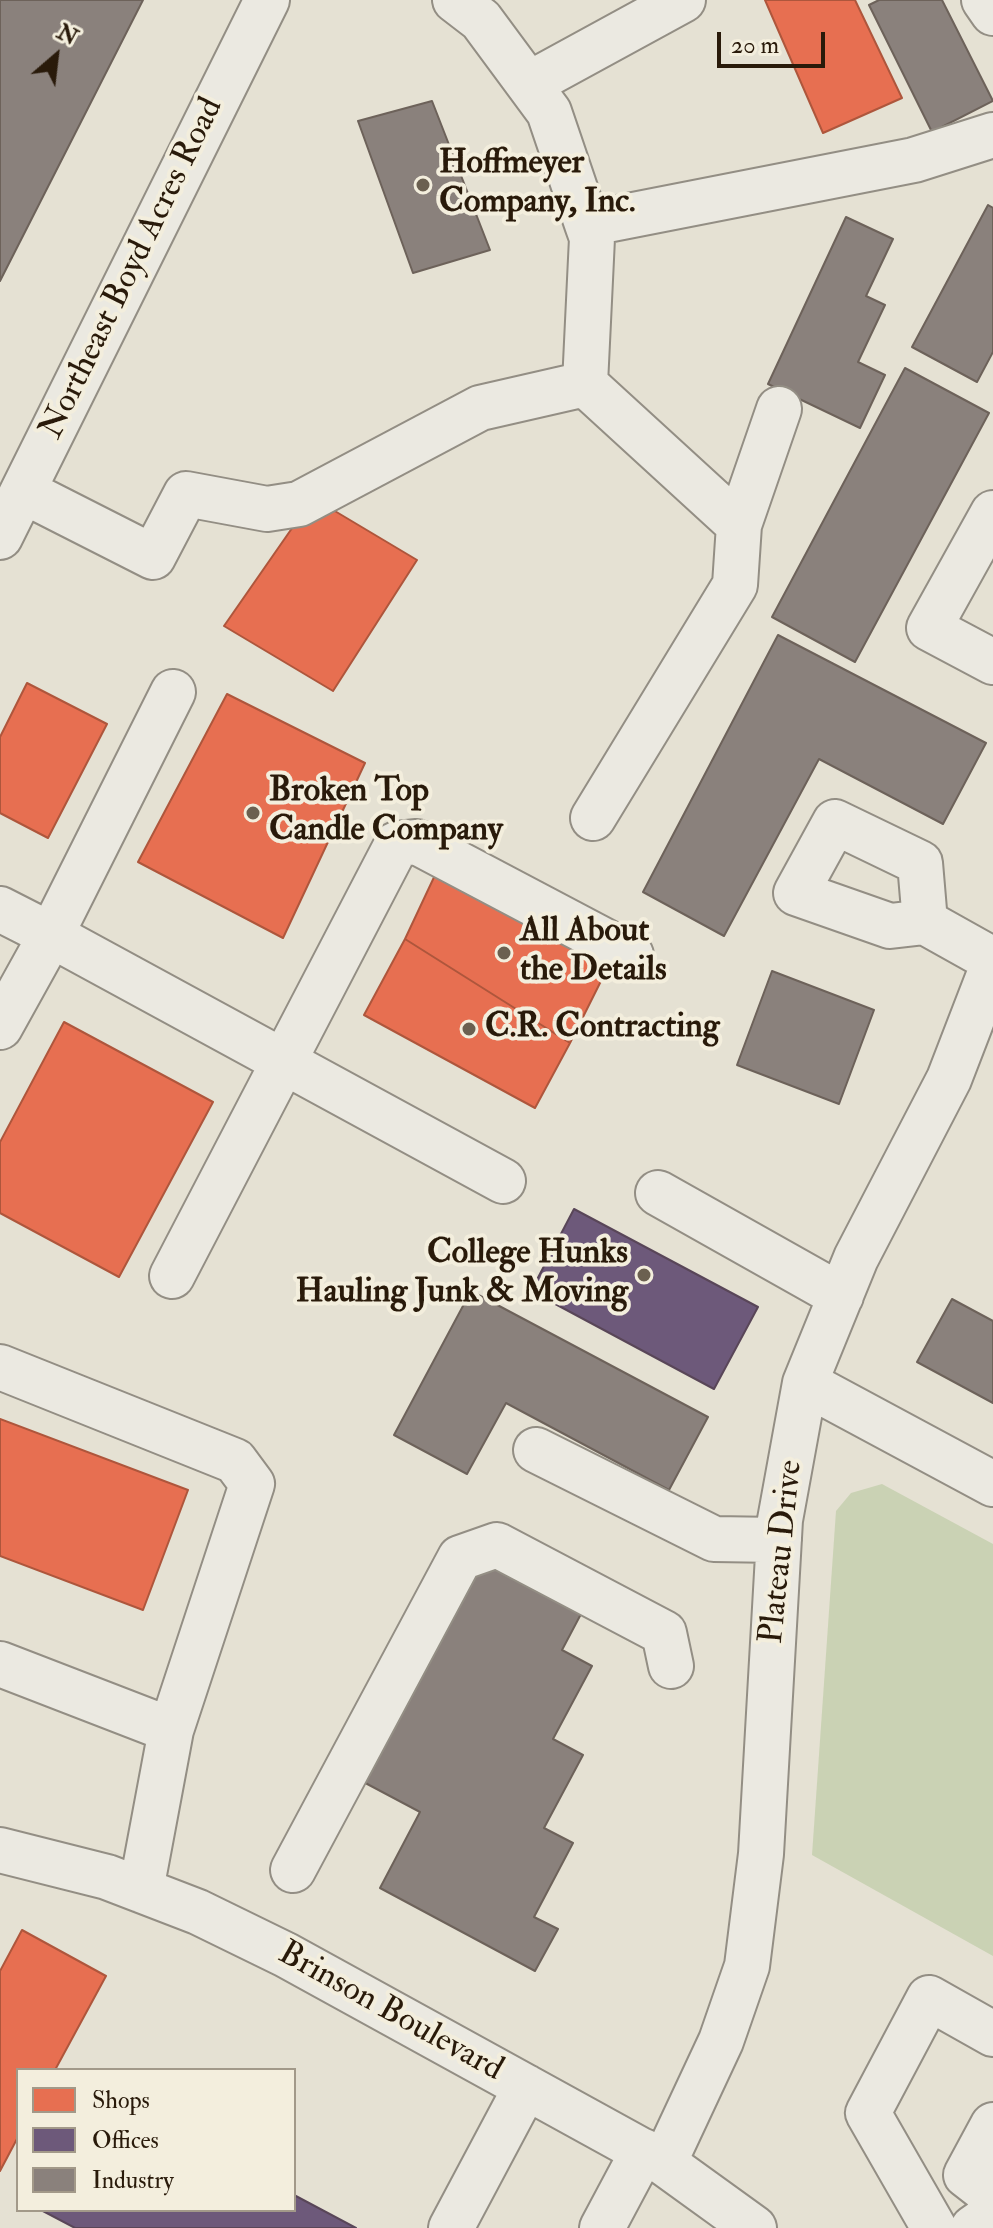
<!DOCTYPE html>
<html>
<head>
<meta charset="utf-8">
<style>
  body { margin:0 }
  #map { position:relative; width:993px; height:2228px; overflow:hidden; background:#e5e1d3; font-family:"IM FELL Double Pica",serif }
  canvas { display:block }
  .legend { position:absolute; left:16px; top:2068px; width:280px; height:144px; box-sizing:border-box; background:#f3eedd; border:2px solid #a29989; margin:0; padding:10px 14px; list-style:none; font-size:24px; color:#291a0a }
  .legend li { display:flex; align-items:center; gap:16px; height:40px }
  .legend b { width:40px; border:2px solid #a29989 }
  .north { position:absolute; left:16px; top:16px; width:80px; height:80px; -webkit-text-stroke:6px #f3eedd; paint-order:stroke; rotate:28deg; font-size:22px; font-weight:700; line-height:32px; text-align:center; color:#291a0a }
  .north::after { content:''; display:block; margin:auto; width:28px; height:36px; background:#291a0a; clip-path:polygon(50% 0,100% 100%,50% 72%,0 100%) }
  .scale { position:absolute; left:717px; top:32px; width:108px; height:36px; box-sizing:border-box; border:4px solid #291a0a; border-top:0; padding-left:10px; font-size:24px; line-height:28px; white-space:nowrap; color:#291a0a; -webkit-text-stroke:6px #f3eedd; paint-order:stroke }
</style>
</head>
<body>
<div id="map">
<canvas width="993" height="2228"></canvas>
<ul class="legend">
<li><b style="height:22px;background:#e76f51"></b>Shops</li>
<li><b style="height:22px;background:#6d597a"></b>Offices</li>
<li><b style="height:22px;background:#8a817c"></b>Industry</li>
</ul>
<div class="north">N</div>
<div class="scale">20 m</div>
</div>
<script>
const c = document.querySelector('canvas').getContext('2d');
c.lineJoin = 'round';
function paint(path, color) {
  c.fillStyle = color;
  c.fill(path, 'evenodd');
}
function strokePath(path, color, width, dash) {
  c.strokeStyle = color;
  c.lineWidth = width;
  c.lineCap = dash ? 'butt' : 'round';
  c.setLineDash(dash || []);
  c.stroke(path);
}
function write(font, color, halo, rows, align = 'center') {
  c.font = font + ' "IM FELL Double Pica",serif';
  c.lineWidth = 8;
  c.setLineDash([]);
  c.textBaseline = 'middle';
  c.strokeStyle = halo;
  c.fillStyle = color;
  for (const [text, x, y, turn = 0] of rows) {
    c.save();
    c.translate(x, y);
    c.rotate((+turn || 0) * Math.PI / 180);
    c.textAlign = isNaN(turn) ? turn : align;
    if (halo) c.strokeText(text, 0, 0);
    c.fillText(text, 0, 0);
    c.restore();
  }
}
paint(new Path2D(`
  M 882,1484 L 993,1544 L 993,1956 L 812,1855 L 836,1511 L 851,1493 Z`), '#cad2b4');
const shops = new Path2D(`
  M 765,0 L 855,0 L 902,98 L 823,133 Z
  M 313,498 L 417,560 L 333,691 L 224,626 Z
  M 27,683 L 107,724 L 48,838 L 0,813 L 0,737 Z
  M 227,694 L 365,763 L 283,938 L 138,862 Z
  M 436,873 L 608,967 L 570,1043 L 405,939 Z
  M 405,939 L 570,1043 L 535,1108 L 364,1015 Z
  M 64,1022 L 213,1102 L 119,1277 L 0,1213 L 0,1142 Z
  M 0,1419 L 188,1490 L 143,1610 L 0,1556 Z
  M 22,1930 L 106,1976 L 55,2070 L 18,2070 L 18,2137 L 0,2171 L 0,1971 Z`);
paint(shops, '#e76f51');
strokePath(shops, '#ae563c', 2);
const offices = new Path2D(`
  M 574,1209 L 758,1307 L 714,1389 L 531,1291 Z
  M 294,2195 L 356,2228 L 75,2228 L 41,2210 L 294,2210 Z`);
paint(offices, '#6d597a');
strokePath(offices, '#594658', 2);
const industry = new Path2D(`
  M 0,0 L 143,0 L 0,281 Z
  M 879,0 L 942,0 L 993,101 L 932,132 L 869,5 Z
  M 432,101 L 490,250 L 413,273 L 358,121 Z
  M 988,205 L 993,208 L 993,352 L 977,382 L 912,347 Z
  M 846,217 L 893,239 L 866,296 L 885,305 L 858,362 L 885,375 L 860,428 L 768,384 Z
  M 905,368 L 989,413 L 855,662 L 772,617 Z
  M 778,635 L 986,743 L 943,824 L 819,759 L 724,936 L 643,892 Z
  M 772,971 L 874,1010 L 839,1104 L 737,1065 Z
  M 471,1291 L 708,1417 L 669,1490 L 506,1403 L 467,1474 L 394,1435 Z
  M 952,1299 L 993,1321 L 993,1403 L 917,1362 Z
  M 473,1556 L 581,1614 L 562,1650 L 592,1666 L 553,1739 L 583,1755 L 544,1828 L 573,1843 L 534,1917 L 558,1929 L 535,1971 L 380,1888 L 420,1812 L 354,1777 Z`);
paint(industry, '#8a817c');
strokePath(industry, '#6d625a', 2);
const minor = new Path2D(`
  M 455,0 L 481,20 L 549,112 L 587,224 L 592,238 L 585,384
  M 984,0 L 993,13
  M 529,84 L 683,0
  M 587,224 L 914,160 L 993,135
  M 585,384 L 739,525
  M 23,491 L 153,557 L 186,494 L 267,509 L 299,504 L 480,408 L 585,384
  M 993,513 L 929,628 L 993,662
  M 0,537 L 267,0
  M 593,818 L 735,585 L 739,525 L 779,409
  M 0,909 L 51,935 L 173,692
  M 925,922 L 920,863 L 835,822 L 796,893 L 890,926 L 925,922 L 993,960
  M 0,1027 L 51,935 L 503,1181
  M 658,1193 L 841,1296
  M 172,1276 L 397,844 L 417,842 L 631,955
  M 0,1367 L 235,1461 L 252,1484 L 171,1730 L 0,1664
  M 805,1383 L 993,1484
  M 536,1450 L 714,1539 L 779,1540
  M 0,1850 L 107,1877 L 198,1912 L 286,1955 L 664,2163 L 754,2228
  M 293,1870 L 460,1558 L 497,1545 L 664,1633 L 671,1666
  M 141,1890 L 171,1730
  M 993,2125 L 966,2175 L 993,2196
  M 664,2163 L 721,2041 L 747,1966 L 761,1854 L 780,1520 L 805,1383 L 856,1258 L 949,1079 L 993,965
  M 451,2228 L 526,2087
  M 602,2228 L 643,2151
  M 934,2228 L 868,2113 L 929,1998 L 993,2034
  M 973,2228 L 993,2214`);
strokePath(minor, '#938e84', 48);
strokePath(minor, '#ebe9e1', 44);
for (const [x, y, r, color] of [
  [423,185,8,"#6b6050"],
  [253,813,8,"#6b6050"],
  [504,953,8,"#6b6050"],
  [469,1029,8,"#6b6050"],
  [644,1275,8,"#6b6050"]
]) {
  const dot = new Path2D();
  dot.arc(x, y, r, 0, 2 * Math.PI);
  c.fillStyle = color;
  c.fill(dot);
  strokePath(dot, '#f3eedd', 3);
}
write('bold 34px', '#291a0a', '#f3eedd', [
  ["Hoffmeyer",439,165],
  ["Company, Inc.",439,204],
  ["Broken Top",269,793],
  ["Candle Company",269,832],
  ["All About",520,933],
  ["the Details",520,972],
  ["C.R. Contracting",485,1029],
  ["College Hunks",628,1255,"right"],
  ["Hauling Junk & Moving",628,1294,"right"]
], 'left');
write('34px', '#291a0a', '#f3eedd', [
  ["Northeast Boyd Acres Road",133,269,-64],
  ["Plateau Drive",783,1552,-84],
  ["Brinson Boulevard",390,2013,29]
]);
</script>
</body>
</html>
